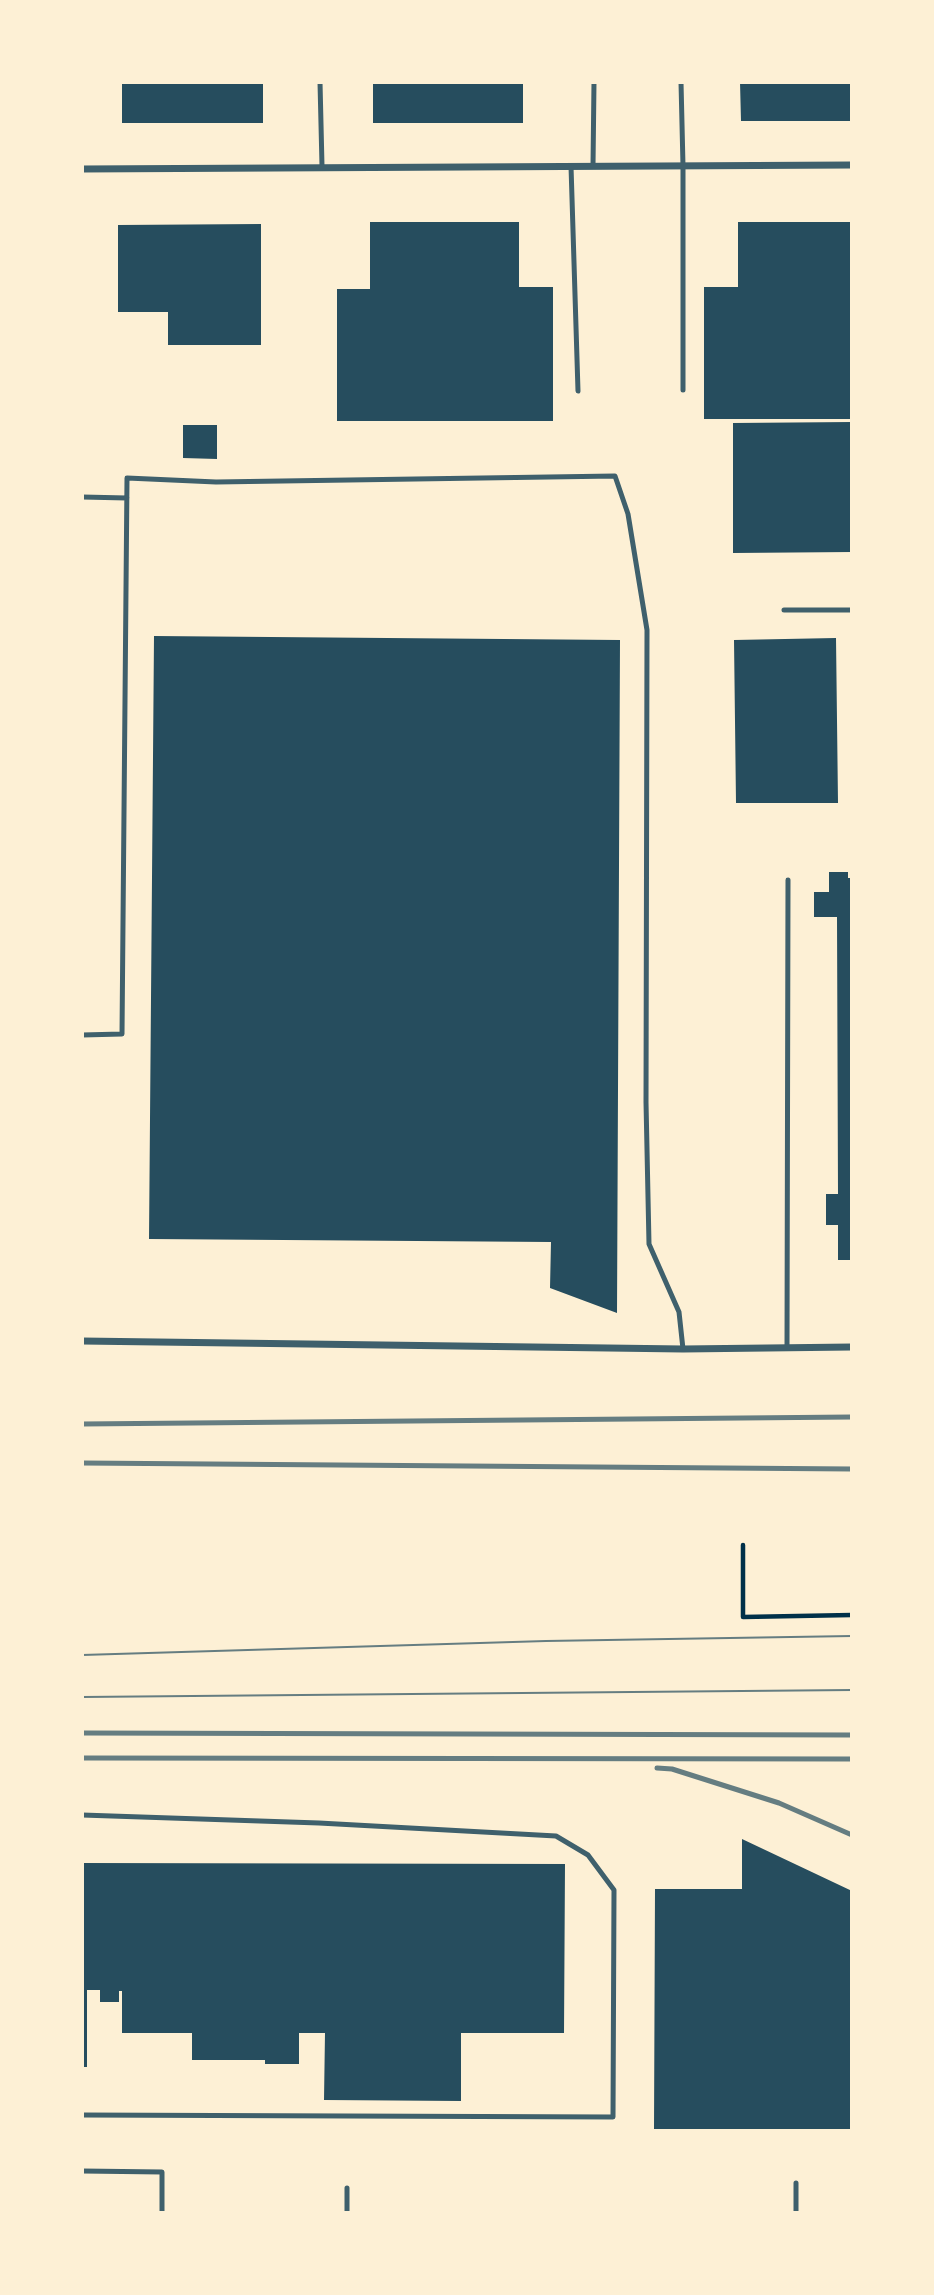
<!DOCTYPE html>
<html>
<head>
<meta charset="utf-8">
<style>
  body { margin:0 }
  #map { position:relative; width:934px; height:2295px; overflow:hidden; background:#fdf0d5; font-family:"Nunito Sans",sans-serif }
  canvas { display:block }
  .frame { position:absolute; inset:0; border:84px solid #fdf0d5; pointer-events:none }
</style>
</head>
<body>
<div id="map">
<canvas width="934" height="2295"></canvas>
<div class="frame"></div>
</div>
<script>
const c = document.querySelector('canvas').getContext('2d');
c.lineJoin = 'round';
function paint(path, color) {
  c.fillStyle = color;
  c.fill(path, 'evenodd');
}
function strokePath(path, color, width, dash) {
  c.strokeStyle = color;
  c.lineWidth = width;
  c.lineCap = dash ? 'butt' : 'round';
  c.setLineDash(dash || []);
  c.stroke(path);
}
paint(new Path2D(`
  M 122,82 L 263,82 L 263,123 L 122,123 Z
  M 373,82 L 523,82 L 523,123 L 373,123 Z
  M 740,82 L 852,82 L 852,121 L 741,121 Z
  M 370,222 L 519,222 L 519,287 L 553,287 L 553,421 L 337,421 L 337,289 L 370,289 Z
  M 738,222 L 852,222 L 852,419 L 704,419 L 704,287 L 738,287 Z
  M 261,224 L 261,345 L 168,345 L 168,312 L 118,312 L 118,225 Z
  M 852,422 L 852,552 L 733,553 L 733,423 Z
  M 183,425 L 217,425 L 217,459 L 183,458 Z
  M 154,636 L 620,640 L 617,1313 L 550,1288 L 551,1242 L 149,1239 Z
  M 836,638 L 838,803 L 736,803 L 734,640 Z
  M 829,872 L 848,872 L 848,878 L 852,878 L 852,1260 L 838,1260 L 838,1225 L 826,1225 L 826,1194 L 838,1194 L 837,917 L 814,917 L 814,892 L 829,892 Z
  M 742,1839 L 852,1891 L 852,2129 L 654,2129 L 655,1889 L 742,1889 Z
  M 82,1863 L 565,1864 L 564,2033 L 461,2033 L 461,2101 L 324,2100 L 325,2033 L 299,2033 L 299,2064 L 265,2064 L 265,2060 L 192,2060 L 192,2033 L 122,2033 L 122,1991 L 119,1991 L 119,2002 L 100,2002 L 100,1990 L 87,1990 L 87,2067 L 82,2067 Z`), '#264d5e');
strokePath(new Path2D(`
  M 743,1545 L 743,1617 L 852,1615`), '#003049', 4.5);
strokePath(new Path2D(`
  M 320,82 L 322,166
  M 681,82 L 683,166 L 683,390
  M 571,166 L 578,391
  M 593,166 L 594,82
  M 82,497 L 127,498
  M 784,610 L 852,610
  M 82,1035 L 122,1034 L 127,478 L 216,482 L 615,476 L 628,514 L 647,630 L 646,1102 L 649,1244 L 679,1312 L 683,1349
  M 787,1347 L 788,880
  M 82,1815 L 319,1823 L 556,1836 L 588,1855 L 614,1890 L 613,2117 L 82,2115
  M 82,2171 L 162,2172 L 162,2213
  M 347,2213 L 347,2188
  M 796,2213 L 796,2183`), '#3f606c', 5);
strokePath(new Path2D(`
  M 82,169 L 852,165
  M 82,1341 L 683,1349 L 852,1347`), '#3f606c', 7);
strokePath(new Path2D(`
  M 82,1655 L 546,1641 L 852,1636
  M 82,1697 L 852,1690`), '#657d81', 2);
strokePath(new Path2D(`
  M 82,1424 L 852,1417
  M 82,1463 L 852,1469
  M 82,1733 L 852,1735
  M 82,1758 L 852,1759
  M 657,1768 L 672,1769 L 779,1803 L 852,1835`), '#657d81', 5);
</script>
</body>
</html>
